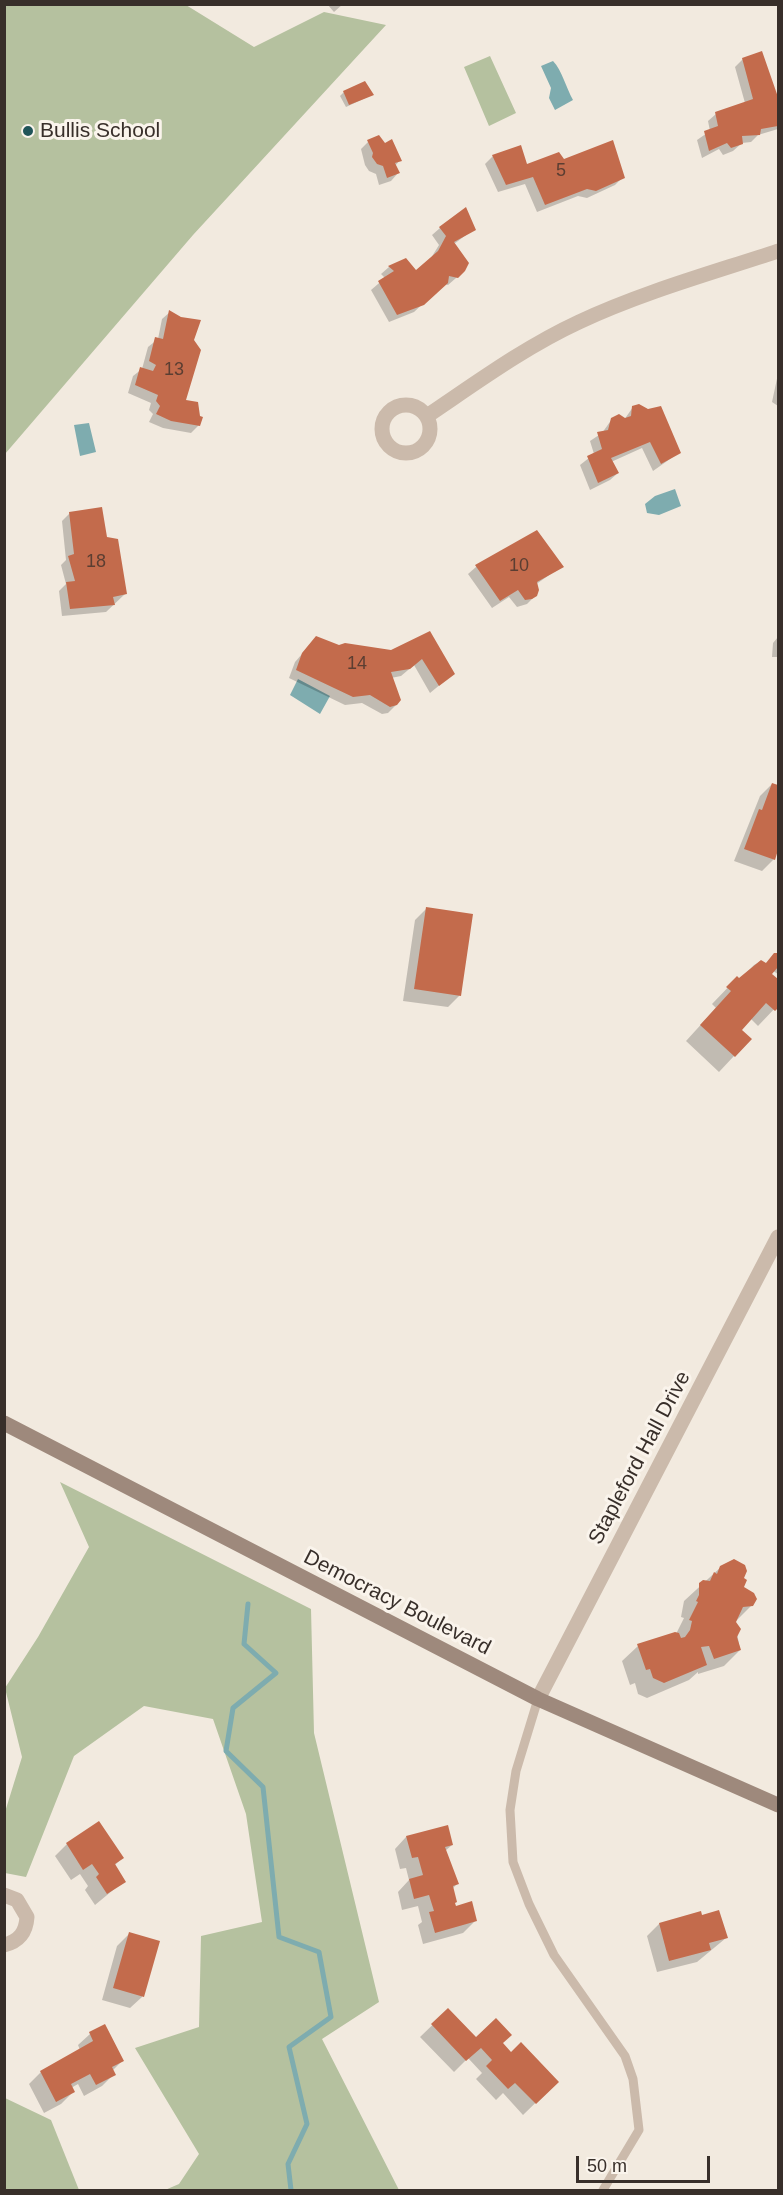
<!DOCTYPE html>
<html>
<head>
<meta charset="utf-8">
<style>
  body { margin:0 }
  #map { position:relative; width:783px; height:2195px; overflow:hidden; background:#f2eadf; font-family:Helvetica,sans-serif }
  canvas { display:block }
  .frame { position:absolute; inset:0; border:6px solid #382f2a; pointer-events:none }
  .scale { position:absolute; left:576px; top:2156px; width:134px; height:27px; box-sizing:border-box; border:3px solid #382f2a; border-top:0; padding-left:8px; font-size:18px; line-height:21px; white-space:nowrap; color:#382f2a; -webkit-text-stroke:4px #faf4ec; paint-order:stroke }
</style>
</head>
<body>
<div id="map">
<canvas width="783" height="2195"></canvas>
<div class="frame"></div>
<div class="scale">50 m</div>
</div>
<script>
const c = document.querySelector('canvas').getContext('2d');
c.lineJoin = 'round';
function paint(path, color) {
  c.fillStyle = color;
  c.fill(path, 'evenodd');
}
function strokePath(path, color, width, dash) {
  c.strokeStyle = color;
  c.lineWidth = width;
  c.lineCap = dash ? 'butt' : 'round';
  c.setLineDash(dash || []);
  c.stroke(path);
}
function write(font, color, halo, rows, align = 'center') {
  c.font = font + ' Helvetica,sans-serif';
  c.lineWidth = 6;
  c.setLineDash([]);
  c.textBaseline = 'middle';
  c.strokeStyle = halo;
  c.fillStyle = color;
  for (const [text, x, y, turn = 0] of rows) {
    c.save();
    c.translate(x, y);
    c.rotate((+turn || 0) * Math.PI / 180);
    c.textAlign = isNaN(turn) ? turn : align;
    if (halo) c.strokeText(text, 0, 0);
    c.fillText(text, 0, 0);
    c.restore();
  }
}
paint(new Path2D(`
  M 5,4 L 186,5 L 254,47 L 324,12 L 386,25 L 193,235 L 5,454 Z
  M 490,56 L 516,113 L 489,126 L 464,67 Z
  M 60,1482 L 311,1609 L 314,1733 L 379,2002 L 322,2039 L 399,2190 L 165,2190 L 179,2184 L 199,2154 L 135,2048 L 199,2027 L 201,1936 L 262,1922 L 246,1814 L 213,1719 L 144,1706 L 74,1756 L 26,1877 L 5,1873 L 5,1812 L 22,1757 L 5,1688 L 38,1637 L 89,1547 Z
  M 5,2098 L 51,2120 L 79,2190 L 5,2190 Z`), '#b5c19f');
paint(new Path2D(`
  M 553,61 C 562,70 566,88 573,100 L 555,110 L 549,98 L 551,88 L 541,66 Z
  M 89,423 L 96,452 L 80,456 L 74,425 Z
  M 675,489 L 681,506 L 659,515 L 647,513 L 645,504 L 655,496 Z
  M 298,679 L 330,696 L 320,714 L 290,695 Z`), '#7eacaf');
paint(new Path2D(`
  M 327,4 L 343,4 L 334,12 Z
  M 761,53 L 778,101 L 778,129 L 758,135 L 751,142 L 742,143 L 733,151 L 723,155 L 719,149 L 702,158 L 697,140 L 710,131 L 708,121 L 716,114 L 745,103 L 735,67 L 743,59 Z
  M 344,92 L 372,95 L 346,107 L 340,96 Z
  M 368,142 L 400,160 L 395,166 L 398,173 L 391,181 L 379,185 L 376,174 L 369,171 L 365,165 L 361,149 Z
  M 493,156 L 527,166 L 564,161 L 623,177 L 615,185 L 587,198 L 578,196 L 537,212 L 525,184 L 498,192 L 485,164 Z
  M 440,228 L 474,229 L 454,244 L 464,271 L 448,285 L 444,284 L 414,312 L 389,322 L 371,290 L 385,278 L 381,274 L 389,267 L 406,260 L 416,272 L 431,258 L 439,245 L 432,235 Z
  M 170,312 L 193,340 L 184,401 L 199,425 L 191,433 L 163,428 L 149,422 L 153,414 L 149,410 L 151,403 L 128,393 L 133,376 L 142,369 L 148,347 L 158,339 L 162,319 Z
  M 778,374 L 778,406 L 772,402 Z
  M 633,407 L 680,452 L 653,471 L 642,448 L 611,462 L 618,473 L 610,480 L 590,490 L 580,465 L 594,454 L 590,441 L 602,433 L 612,419 L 624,420 Z
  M 70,513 L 106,539 L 125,594 L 106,612 L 62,616 L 59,591 L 66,584 L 61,565 L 66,560 L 62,521 Z
  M 537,532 L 562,566 L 535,585 L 535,596 L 527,604 L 517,607 L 509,597 L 492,608 L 468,574 L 476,567 Z
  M 429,633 L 453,674 L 430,693 L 414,665 L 401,676 L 391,678 L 396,705 L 388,713 L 382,714 L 362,703 L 345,705 L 289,678 L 295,662 L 309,646 L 391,652 Z
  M 778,637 L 778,657 L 772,657 L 773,643 Z
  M 772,784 L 778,787 L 778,846 L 774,859 L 762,871 L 734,861 L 760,796 Z
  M 427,908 L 460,995 L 448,1007 L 403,1001 L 415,920 Z
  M 778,953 L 778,974 L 773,971 L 770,974 L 778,981 L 778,1005 L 758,1026 L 750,1018 L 740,1030 L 734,1056 L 719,1072 L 686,1041 L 716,1008 L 712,1004 L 737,978 L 739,980 L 754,965 L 761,961 L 765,964 Z
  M 721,1567 L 742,1578 L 742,1587 L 752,1605 L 735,1622 L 740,1650 L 724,1666 L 698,1674 L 698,1672 L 689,1680 L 647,1698 L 638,1694 L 635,1683 L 630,1685 L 622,1661 L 638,1646 L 676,1634 L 684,1618 L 681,1617 L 684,1601 Z
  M 99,1823 L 122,1858 L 114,1866 L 124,1881 L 95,1905 L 85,1890 L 88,1886 L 80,1874 L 71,1880 L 55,1856 L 67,1844 Z
  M 406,1837 L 452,1845 L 445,1851 L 457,1884 L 452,1889 L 453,1903 L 455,1907 L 475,1921 L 463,1933 L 423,1944 L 418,1925 L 422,1922 L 418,1906 L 402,1910 L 398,1892 L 409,1880 L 406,1868 L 400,1869 L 395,1849 Z
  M 701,1917 L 726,1938 L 697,1962 L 657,1972 L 647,1936 L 659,1924 Z
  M 129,1934 L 158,1942 L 142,1997 L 130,2008 L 102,2000 L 117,1946 Z
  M 448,2010 L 476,2039 L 501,2044 L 511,2054 L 557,2082 L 523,2115 L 503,2093 L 496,2100 L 476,2079 L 482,2073 L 468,2058 L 454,2072 L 420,2037 Z
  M 90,2034 L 122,2061 L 112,2071 L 114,2074 L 102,2086 L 84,2096 L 78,2084 L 71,2088 L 73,2092 L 61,2104 L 44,2113 L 29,2084 L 41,2072 L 80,2050 L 78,2045 Z`), '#0003');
strokePath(new Path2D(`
  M 248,1604 L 244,1644 L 276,1673 L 233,1708 L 226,1751 L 263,1787 L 279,1937 L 319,1952 L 331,2017 L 289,2047 L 307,2124 L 288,2164 L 291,2190`), '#7eacaf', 5);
paint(new Path2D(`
  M 762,51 L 778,97 L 778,126 L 761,129 L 760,135 L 742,136 L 743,144 L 731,148 L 727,143 L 709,151 L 704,131 L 718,126 L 715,112 L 753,99 L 742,58 Z
  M 365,81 L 374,95 L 349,105 L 343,91 Z
  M 379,135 L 385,143 L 392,139 L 402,161 L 395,163 L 400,173 L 387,178 L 383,166 L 377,164 L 372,157 L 373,153 L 367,140 Z
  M 613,140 L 625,178 L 596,191 L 587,189 L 545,205 L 533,177 L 506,185 L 492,155 L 521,145 L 527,164 L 559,152 L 564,159 Z
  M 466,207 L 476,230 L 454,242 L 469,263 L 465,271 L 458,278 L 449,276 L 448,283 L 424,305 L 397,315 L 378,281 L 394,271 L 388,266 L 406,258 L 416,270 L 438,251 L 446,236 L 439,227 Z
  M 169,310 L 181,317 L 201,320 L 194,340 L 201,350 L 186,400 L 198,402 L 200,416 L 203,417 L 200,426 L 171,421 L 156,414 L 160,406 L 156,401 L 158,395 L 135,385 L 140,367 L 153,371 L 156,365 L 149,361 L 155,337 L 163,339 Z
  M 639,404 L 648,409 L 661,406 L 681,453 L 661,464 L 650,442 L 611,458 L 619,473 L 598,483 L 587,456 L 602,449 L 597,432 L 608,430 L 611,418 L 619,414 L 625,418 L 631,416 L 632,406 Z
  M 102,507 L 107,537 L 118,539 L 127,594 L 113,597 L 115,605 L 70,609 L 66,582 L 75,581 L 68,556 L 74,554 L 69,512 Z
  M 537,530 L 564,567 L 537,582 L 539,590 L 537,596 L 532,599 L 525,600 L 518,590 L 500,601 L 475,565 Z
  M 430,631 L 455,674 L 439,686 L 422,659 L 410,669 L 391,672 L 401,700 L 397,705 L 390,707 L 370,695 L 353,697 L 296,670 L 302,653 L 316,636 L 339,645 L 345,643 L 391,650 Z
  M 772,783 L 778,785 L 778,850 L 775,860 L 744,849 L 759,809 L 762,810 Z
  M 426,907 L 473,914 L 461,996 L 414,989 Z
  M 774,953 L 778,953 L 778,967 L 772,974 L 778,979 L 778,1008 L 775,1011 L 766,1003 L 742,1030 L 752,1039 L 735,1057 L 700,1025 L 731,991 L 726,987 L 737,976 L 739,978 L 761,960 L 766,963 Z
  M 734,1559 L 745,1565 L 747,1571 L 744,1578 L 747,1580 L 744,1587 L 754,1593 L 757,1599 L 753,1606 L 743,1607 L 736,1622 L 741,1629 L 737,1637 L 741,1650 L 714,1659 L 709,1646 L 701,1647 L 707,1665 L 664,1683 L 653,1678 L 650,1669 L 646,1670 L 637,1644 L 675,1632 L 679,1633 L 681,1638 L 685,1637 L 690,1630 L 692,1621 L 689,1620 L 698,1602 L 696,1601 L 699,1595 L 699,1583 L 703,1580 L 710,1581 L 714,1572 L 717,1574 L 720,1566 Z
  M 99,1821 L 124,1858 L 115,1864 L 126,1882 L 107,1894 L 96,1877 L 99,1874 L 92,1864 L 83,1870 L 66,1843 Z
  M 448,1825 L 453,1845 L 445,1847 L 459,1884 L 453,1886 L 457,1902 L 455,1903 L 456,1906 L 472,1901 L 477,1921 L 435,1933 L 429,1912 L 434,1911 L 429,1895 L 414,1899 L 409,1879 L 423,1875 L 418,1857 L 412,1858 L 406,1836 Z
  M 719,1910 L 728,1938 L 709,1943 L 711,1950 L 669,1961 L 659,1923 L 701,1911 L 702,1915 Z
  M 129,1932 L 160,1941 L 144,1997 L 113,1988 Z
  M 448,2008 L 476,2037 L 496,2018 L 512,2035 L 503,2043 L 511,2052 L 521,2042 L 559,2082 L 536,2104 L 515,2083 L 508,2089 L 486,2066 L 492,2060 L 481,2048 L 466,2061 L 431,2024 Z
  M 105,2024 L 124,2061 L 112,2067 L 116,2075 L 96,2085 L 90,2074 L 71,2084 L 75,2092 L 56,2102 L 40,2071 L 93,2041 L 89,2032 Z`), '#c36b4c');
strokePath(new Path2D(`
  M 538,1699 L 516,1771 L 510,1810 L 513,1862 L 529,1904 L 554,1955 L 625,2056 L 633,2079 L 639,2130 L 603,2190`), '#cbbaab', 9);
strokePath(new Path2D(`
  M382 429a24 24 0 1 1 48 0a24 24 0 1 1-48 0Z
  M 427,416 C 476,383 525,347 579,322 C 643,292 712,273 778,251
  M 538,1699 L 778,1237
  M 4,1895 L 17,1900 L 27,1917 C 26,1932 20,1941 4,1945`), '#cbbaab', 15);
strokePath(new Path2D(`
  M 4,1423 L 538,1699 L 778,1805`), '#9e897c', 15);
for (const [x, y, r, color] of [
  [28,131,6,"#205559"]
]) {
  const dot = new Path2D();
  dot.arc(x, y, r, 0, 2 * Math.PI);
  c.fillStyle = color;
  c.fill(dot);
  strokePath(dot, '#faf4ec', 2);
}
write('18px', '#5b3e32', null, [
  ["5",561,171],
  ["13",174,370],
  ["18",96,562],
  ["10",519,566],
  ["14",357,664]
]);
write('21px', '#382f2a', '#faf4ec', [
  ["Bullis School",40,131]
], 'left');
write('21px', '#382f2a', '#faf4ec', [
  ["Stapleford Hall Drive",640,1458,-62],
  ["Democracy Boulevard",397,1603,27]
]);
</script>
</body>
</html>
